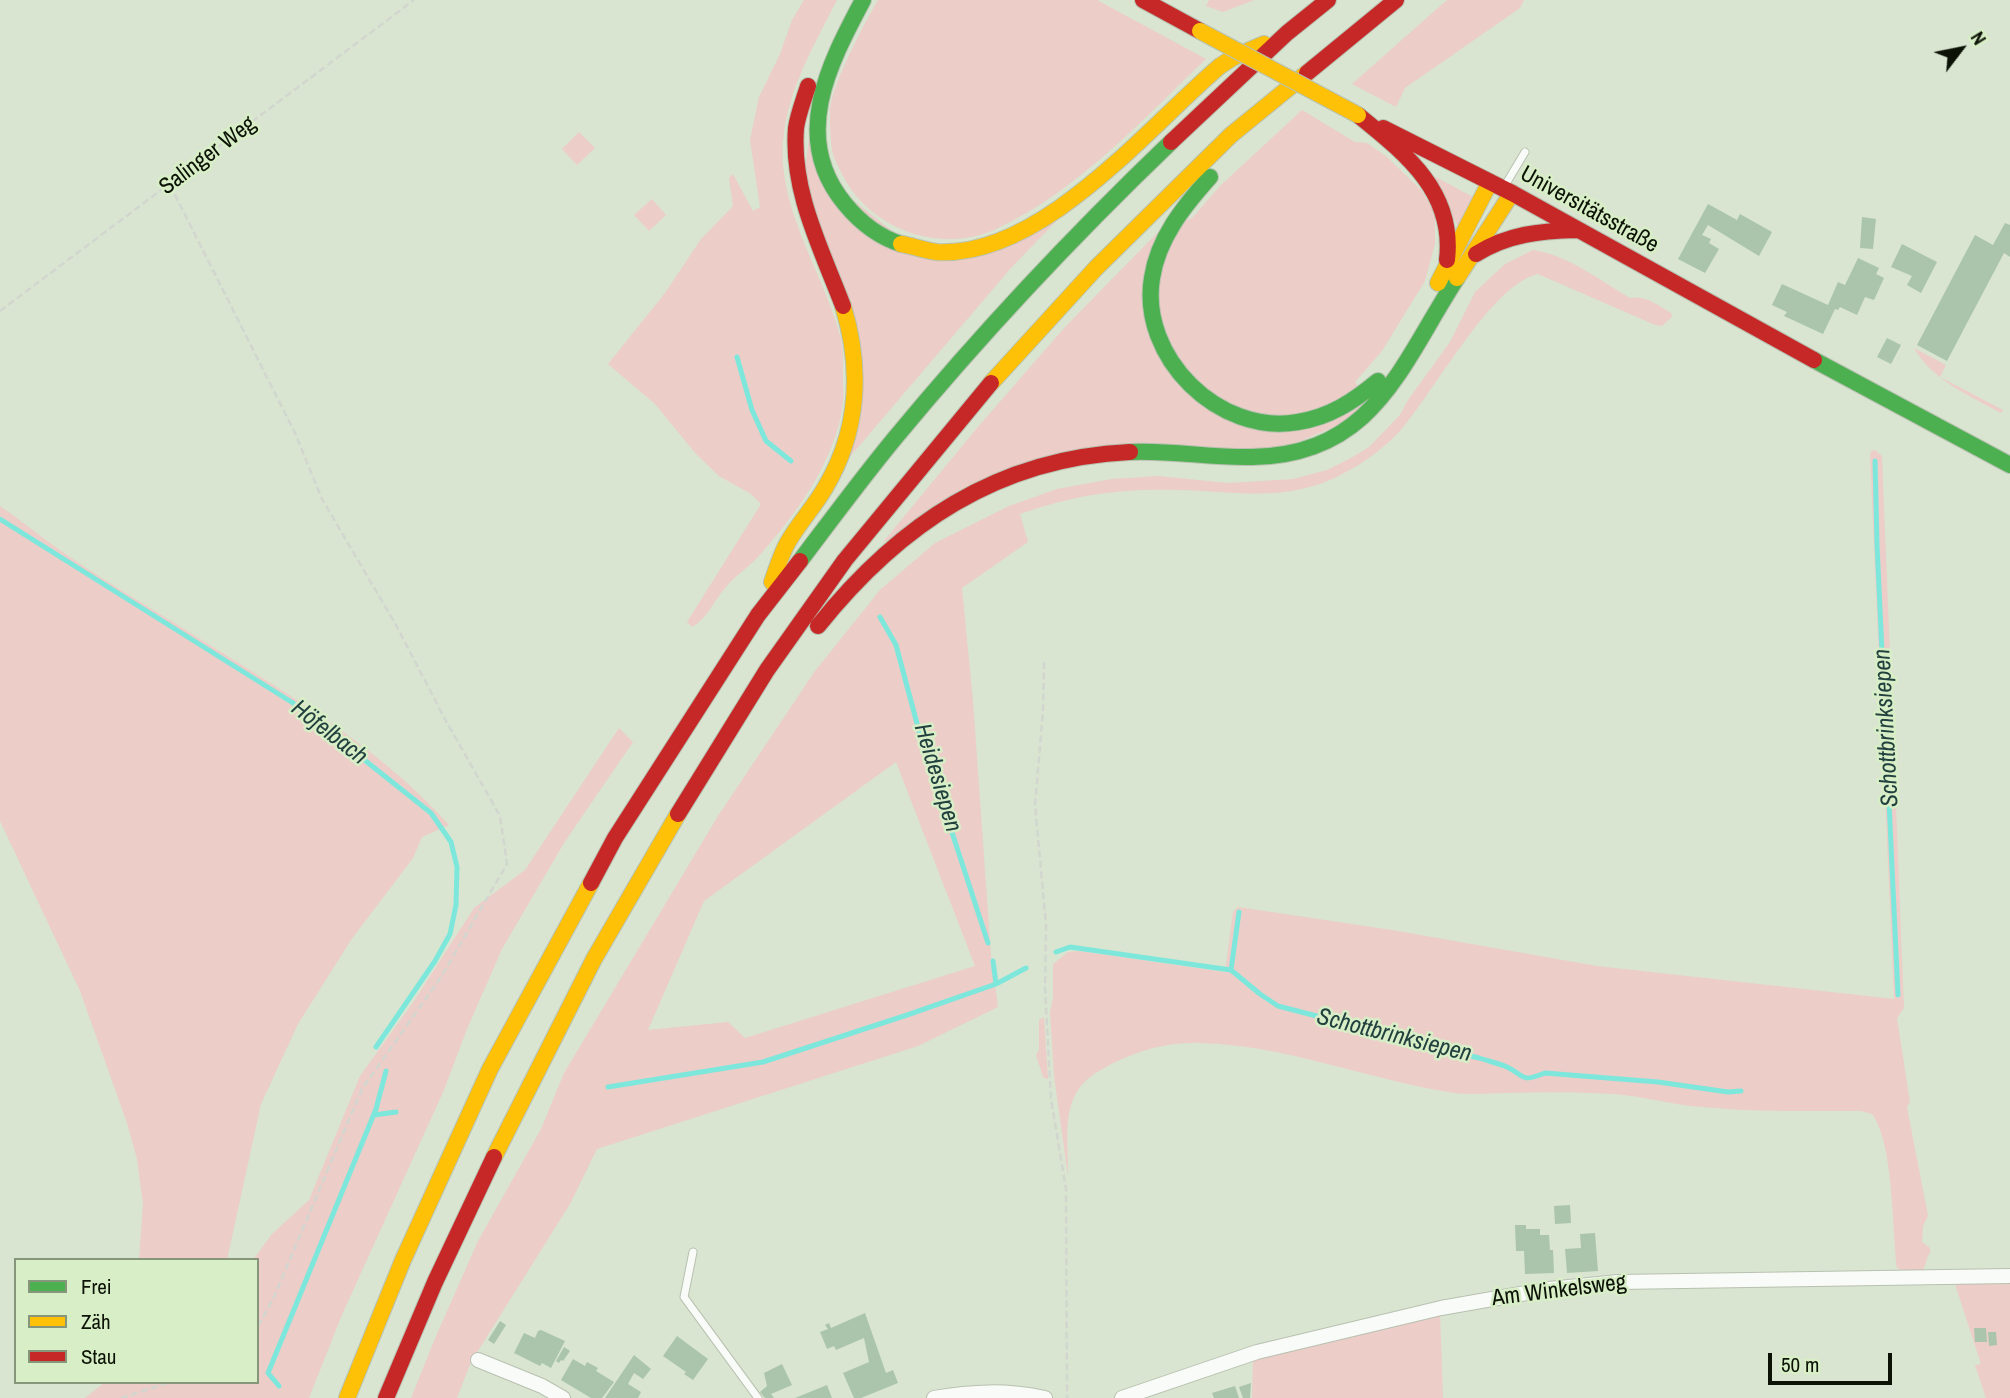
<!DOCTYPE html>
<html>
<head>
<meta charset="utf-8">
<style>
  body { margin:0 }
  #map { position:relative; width:2010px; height:1398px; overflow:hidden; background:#d9e5d0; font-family:"Archivo Narrow",sans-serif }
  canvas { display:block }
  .legend { position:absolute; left:14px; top:1258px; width:245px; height:126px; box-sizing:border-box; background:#d8eec7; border:2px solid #86967a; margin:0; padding:9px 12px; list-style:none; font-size:21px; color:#0c1306 }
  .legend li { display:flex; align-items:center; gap:14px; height:35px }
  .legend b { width:35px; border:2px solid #86967a }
  .north { position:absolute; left:1926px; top:14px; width:70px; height:70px; -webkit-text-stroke:5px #d8eec7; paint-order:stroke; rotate:58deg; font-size:19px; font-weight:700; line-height:28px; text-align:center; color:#0c1306 }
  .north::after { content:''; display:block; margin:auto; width:24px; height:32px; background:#0c1306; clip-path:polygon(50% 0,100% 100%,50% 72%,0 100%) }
  .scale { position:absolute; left:1768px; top:1353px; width:124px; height:32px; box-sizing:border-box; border:4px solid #0c1306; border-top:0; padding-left:9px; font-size:21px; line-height:24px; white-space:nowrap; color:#0c1306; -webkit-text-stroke:5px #d8eec7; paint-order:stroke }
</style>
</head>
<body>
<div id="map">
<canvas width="2010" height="1398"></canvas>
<ul class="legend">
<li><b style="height:9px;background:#4caf50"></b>Frei</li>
<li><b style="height:9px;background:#ffc107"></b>Zäh</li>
<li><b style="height:9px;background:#c62828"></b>Stau</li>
</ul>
<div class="north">N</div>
<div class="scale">50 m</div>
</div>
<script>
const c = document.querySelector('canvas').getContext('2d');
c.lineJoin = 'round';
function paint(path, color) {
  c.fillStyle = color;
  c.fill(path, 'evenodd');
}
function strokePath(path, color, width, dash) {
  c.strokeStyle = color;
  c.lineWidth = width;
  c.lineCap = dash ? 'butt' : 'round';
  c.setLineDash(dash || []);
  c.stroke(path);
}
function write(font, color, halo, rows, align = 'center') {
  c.font = font + ' "Archivo Narrow",sans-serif';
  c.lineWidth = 5;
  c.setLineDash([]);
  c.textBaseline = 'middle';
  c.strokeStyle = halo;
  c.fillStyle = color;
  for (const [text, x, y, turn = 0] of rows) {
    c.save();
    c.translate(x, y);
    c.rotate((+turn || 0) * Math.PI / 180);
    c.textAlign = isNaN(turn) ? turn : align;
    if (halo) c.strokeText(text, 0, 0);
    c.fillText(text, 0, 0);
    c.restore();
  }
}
paint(new Path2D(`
  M 804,0 L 837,0 C 811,51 779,104 783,164 C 788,226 826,280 841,339 C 844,351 843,365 843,376 C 843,385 844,394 843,403 C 836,461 795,516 757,558 C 747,568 735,576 726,587 C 714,600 708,618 692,627 L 687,622 L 761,504 L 751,494 L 719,476 L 696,454 L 655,404 L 608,364 L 665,293 L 701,239 L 733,206 L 729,178 L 733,174 L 753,211 L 760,207 L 750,140 L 759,97 L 780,54 L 792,20 Z
  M 878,0 L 1097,0 L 1206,59 C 1142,120 1078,191 996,229 C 940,255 869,229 842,174 C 839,168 835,161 833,154 C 830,142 830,125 830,112 C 830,88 865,22 878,0 Z
  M 1209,0 L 1254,0 L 1223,12 L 1206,6 Z
  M 1447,0 L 1524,0 L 1520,8 L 1405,88 L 1396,107 L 1352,84 Z
  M 1302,110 L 1355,142 L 1367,143 L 1387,157 L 1421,190 L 1435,213 L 1435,244 L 1425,281 L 1382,351 L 1355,382 L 1368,403 L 1347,421 L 1284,448 L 1089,450 L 883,542 L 977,428 L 1065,327 L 1160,230 L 1192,218 L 1220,186 Z
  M 810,128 L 820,174 L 924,256 L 1066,211 L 1011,268 L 848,459 L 861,414 L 804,181 Z
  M 579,132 L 595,148 L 577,165 L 562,149 Z
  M 1434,176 L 1473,197 L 1458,227 Z
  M 652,199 L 666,215 L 649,231 L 634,215 Z
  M 1533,250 C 1570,256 1599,280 1630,298 C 1645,295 1658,305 1671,313 L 1672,317 L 1662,326 L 1655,325 L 1538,274 C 1491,284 1434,393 1399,432 C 1384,448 1364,463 1344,473 C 1288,504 1236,491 1177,490 C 1122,488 1072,495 1020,514 L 1028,542 L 962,588 L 973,701 L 991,955 L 998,1007 L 918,1046 L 597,1149 L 570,1204 L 471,1362 L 457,1398 L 411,1398 L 436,1336 L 478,1241 L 541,1129 L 564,1073 L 718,816 L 815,671 L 880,590 L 935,543 L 1009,506 L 1057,489 L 1112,479 L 1158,476 L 1228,483 L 1293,479 L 1327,470 L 1351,458 L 1369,447 L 1400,415 L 1408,400 L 1450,342 L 1475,292 L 1505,264 ZM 896,762 L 975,966 L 745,1038 L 728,1022 L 648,1030 L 704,901 Z
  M 1914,348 L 1946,365 L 1940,377 L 2003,410 L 2001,413 C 1969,395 1933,381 1914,348 Z
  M 1875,450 L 1882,456 L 1904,1008 L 1897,1018 L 1910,1102 L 1907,1107 L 1928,1216 L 1923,1226 L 1922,1242 L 1930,1248 L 1930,1253 C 1925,1259 1927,1266 1921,1272 L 1904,1271 L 1897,1268 C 1892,1229 1894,1144 1872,1114 L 1861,1111 C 1808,1111 1755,1112 1702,1107 C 1672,1105 1643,1096 1613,1094 C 1578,1092 1542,1092 1507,1093 C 1490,1093 1471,1095 1454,1093 C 1369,1080 1286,1045 1200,1043 C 1163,1041 1120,1056 1090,1077 C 1059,1101 1069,1143 1068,1176 L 1054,1076 L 1050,1013 L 1053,997 L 1053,964 L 1068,952 L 1079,951 L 1225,972 L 1233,912 L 1238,907 L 1392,930 L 1597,966 L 1894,999 L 1870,456 L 1871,451 Z
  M 0,506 C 22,521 42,538 64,553 C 102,579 142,603 181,627 C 274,686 374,741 449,825 L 422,837 L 413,858 L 351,940 L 298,1024 L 261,1104 L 227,1260 L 139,1260 L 143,1204 L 137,1159 L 127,1123 L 80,991 L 0,821 Z
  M 619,728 L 633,742 L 564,843 L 502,949 L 467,1029 L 444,1090 L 341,1317 L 309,1398 L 85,1398 L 105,1382 L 257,1382 L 257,1260 L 253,1260 L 272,1234 L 309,1200 L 360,1076 L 414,1001 L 474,908 L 525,870 Z
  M 1044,1017 L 1048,1078 L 1047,1079 L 1043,1077 L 1036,1055 L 1039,1050 L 1039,1020 Z
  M 1954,1281 L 2010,1281 L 2010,1398 L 1986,1398 L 1975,1365 L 1981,1364 Z
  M 1440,1312 L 1443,1398 L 1252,1398 L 1253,1358 Z`), '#eccdc8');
strokePath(new Path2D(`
  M 737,357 L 752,410 L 766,441 L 791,461
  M 1875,461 L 1877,545 L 1898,995
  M 0,519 L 293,703 L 431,813 L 451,842 L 457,867 L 456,905 L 450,934 L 435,961 L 376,1047
  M 880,617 L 896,645 L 919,731 L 988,943
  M 1056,952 L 1070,947 L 1231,970 L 1260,994 L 1278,1006 L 1479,1058 C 1488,1061 1498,1063 1507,1067 C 1526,1076 1520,1083 1545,1073 L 1658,1082 L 1728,1092 L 1741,1091
  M 993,961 L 996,984
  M 1231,970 L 1239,912
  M 608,1087 L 763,1062 L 907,1015 L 996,984 L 1026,968
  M 374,1115 L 396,1112
  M 279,1386 L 268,1373 L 376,1109 L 386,1071`), '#7de7dc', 5);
paint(new Path2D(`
  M 1708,204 L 1737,220 L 1740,214 L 1772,232 L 1759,256 L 1708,225 L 1702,235 L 1711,239 L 1709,243 L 1719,249 L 1705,273 L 1678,259 Z
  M 1862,217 L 1876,219 L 1873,249 L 1860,248 Z
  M 2005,223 L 2010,225 L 2010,257 L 2004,253 L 1947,361 L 1917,345 L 1975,235 L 1993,245 Z
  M 1902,244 L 1937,262 L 1921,293 L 1907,285 L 1912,276 L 1891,267 Z
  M 1858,258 L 1879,268 L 1876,274 L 1884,278 L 1874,300 L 1865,297 L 1857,315 L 1840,307 L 1838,310 L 1835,309 L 1823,334 L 1784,316 L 1787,312 L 1772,305 L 1782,284 L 1828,305 L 1838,282 L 1845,285 Z
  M 1887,338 L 1901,345 L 1891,364 L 1877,357 Z
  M 1570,1205 L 1571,1223 L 1555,1224 L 1554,1206 Z
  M 1515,1225 L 1526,1225 L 1526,1229 L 1540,1229 L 1540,1235 L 1549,1235 L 1550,1250 L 1553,1250 L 1554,1273 L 1525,1274 L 1524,1251 L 1516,1251 Z
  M 1595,1233 L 1598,1271 L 1567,1273 L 1565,1249 L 1581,1248 L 1580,1234 Z
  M 865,1313 L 886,1373 L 893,1370 L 898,1383 L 861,1398 L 854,1398 L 843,1373 L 869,1362 L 864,1338 L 836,1350 L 834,1346 L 827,1349 L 820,1332 L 828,1329 L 825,1325 L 829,1323 L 831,1328 Z
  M 500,1321 L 506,1325 L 494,1344 L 488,1340 Z
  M 1974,1328 L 1986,1328 L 1987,1342 L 1975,1342 Z
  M 541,1330 L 565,1341 L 551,1368 L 542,1363 L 540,1366 L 514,1353 L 524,1333 L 535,1338 L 538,1331 Z
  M 1988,1332 L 1996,1332 L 1997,1345 L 1989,1346 Z
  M 677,1336 L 708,1359 L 693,1380 L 684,1374 L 686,1372 L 663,1356 Z
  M 564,1347 L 570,1351 L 563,1361 L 561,1360 L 559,1363 L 556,1361 Z
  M 634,1355 L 651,1369 L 643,1379 L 634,1373 L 628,1384 L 641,1392 L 638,1398 L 605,1398 Z
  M 573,1359 L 585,1366 L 587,1362 L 598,1368 L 596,1371 L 614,1382 L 602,1398 L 591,1398 L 561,1380 Z
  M 782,1364 L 792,1385 L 771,1394 L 774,1398 L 765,1398 L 760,1392 L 767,1386 L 764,1373 Z
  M 1251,1383 L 1250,1398 L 1243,1398 L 1239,1387 Z
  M 827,1385 L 832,1398 L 795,1398 Z
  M 1235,1386 L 1239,1398 L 1214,1398 L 1212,1393 Z`), '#aac5ac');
const lane = new Path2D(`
  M 1504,187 L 1525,152
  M 693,1252 L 684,1297 L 758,1398`);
const street = new Path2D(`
  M 478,1360 L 542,1386 L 563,1398
  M 934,1398 C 973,1391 1007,1390 1045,1398
  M 1122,1398 L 1257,1352 L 1441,1308 L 1549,1289 L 1618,1282 L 2010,1276`);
const fast = new Path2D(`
  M 863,0 C 829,64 790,138 845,204 C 859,221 879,237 901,244
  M 1210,177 C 1184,206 1158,238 1152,278 C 1139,357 1219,436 1298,422 C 1330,417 1354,401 1378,381
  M 1814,360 L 2010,465
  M 1130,452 C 1171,450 1211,458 1252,457 C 1374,455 1400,366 1457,278
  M 800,561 C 831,520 862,478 895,438 C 981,334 1074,235 1171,142`);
const slow = new Path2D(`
  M 901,244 C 913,246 926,251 937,252 C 1042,258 1147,128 1220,66 L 1234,57 L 1264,44
  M 1457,278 L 1512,193
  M 1438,283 L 1490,182
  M 991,383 L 1096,268 L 1231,135 L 1307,73
  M 772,582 C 777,568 781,554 788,542 C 799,523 814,507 825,488 C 859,431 862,368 843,306
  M 494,1157 L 594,959 L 678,814
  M 347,1398 L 403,1260 L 490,1069 L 591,883`);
const jam = new Path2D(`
  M 1143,0 L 1200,31
  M 1307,73 L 1396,0
  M 808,86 C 804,99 798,114 796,128 C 791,191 821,248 843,306
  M 1358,115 C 1406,154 1455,192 1447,260
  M 1383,128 L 1512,193 L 1814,360
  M 1171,142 L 1287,33 L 1328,0
  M 1476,254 C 1508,234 1540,231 1577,230
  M 818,626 C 899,525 997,458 1130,452
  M 678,814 L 767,670 L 845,560 L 991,383
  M 591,883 L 615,838 L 758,615 L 800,561
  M 386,1398 L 435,1282 L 494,1157`);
strokePath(lane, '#b8c1b0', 9);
strokePath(street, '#b8c1b0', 16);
strokePath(fast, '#b8c1b0', 18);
strokePath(slow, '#b8c1b0', 18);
strokePath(jam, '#b8c1b0', 18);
strokePath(new Path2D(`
  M 170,185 L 295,433 L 322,499 L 396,625 L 446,721 L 500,816 L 507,864 L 441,977 L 362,1089 L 274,1297 L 257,1328
  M 0,311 L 414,0
  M 1044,662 L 1043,711 L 1035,805 L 1046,925 L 1045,988 L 1051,1099 L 1066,1189 L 1067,1398
  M 121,1398 L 170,1382`), '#d2d6cf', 2.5, [7, 3.5]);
strokePath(lane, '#f9fbf8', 7);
strokePath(street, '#f9fbf8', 14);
strokePath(fast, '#4caf50', 16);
strokePath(slow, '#ffc107', 16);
strokePath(jam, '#c62828', 16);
const slowBridge = new Path2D(`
  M 1200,31 L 1358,115`);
strokePath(slowBridge, '#b8c1b0', 18, []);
strokePath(slowBridge, '#ffc107', 16);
write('23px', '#0c1306', '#d8eec7', [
  ["Salinger Weg",208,156,-37],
  ["Universitätsstraße",1589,210,29],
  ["Am Winkelsweg",1559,1291,-7]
]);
write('italic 24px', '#21403e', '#d8eec7', [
  ["Schottbrinksiepen",1887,728,-93],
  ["Höfelbach",329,733,38],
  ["Heidesiepen",937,778,73],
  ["Schottbrinksiepen",1394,1036,14]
]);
</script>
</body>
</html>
